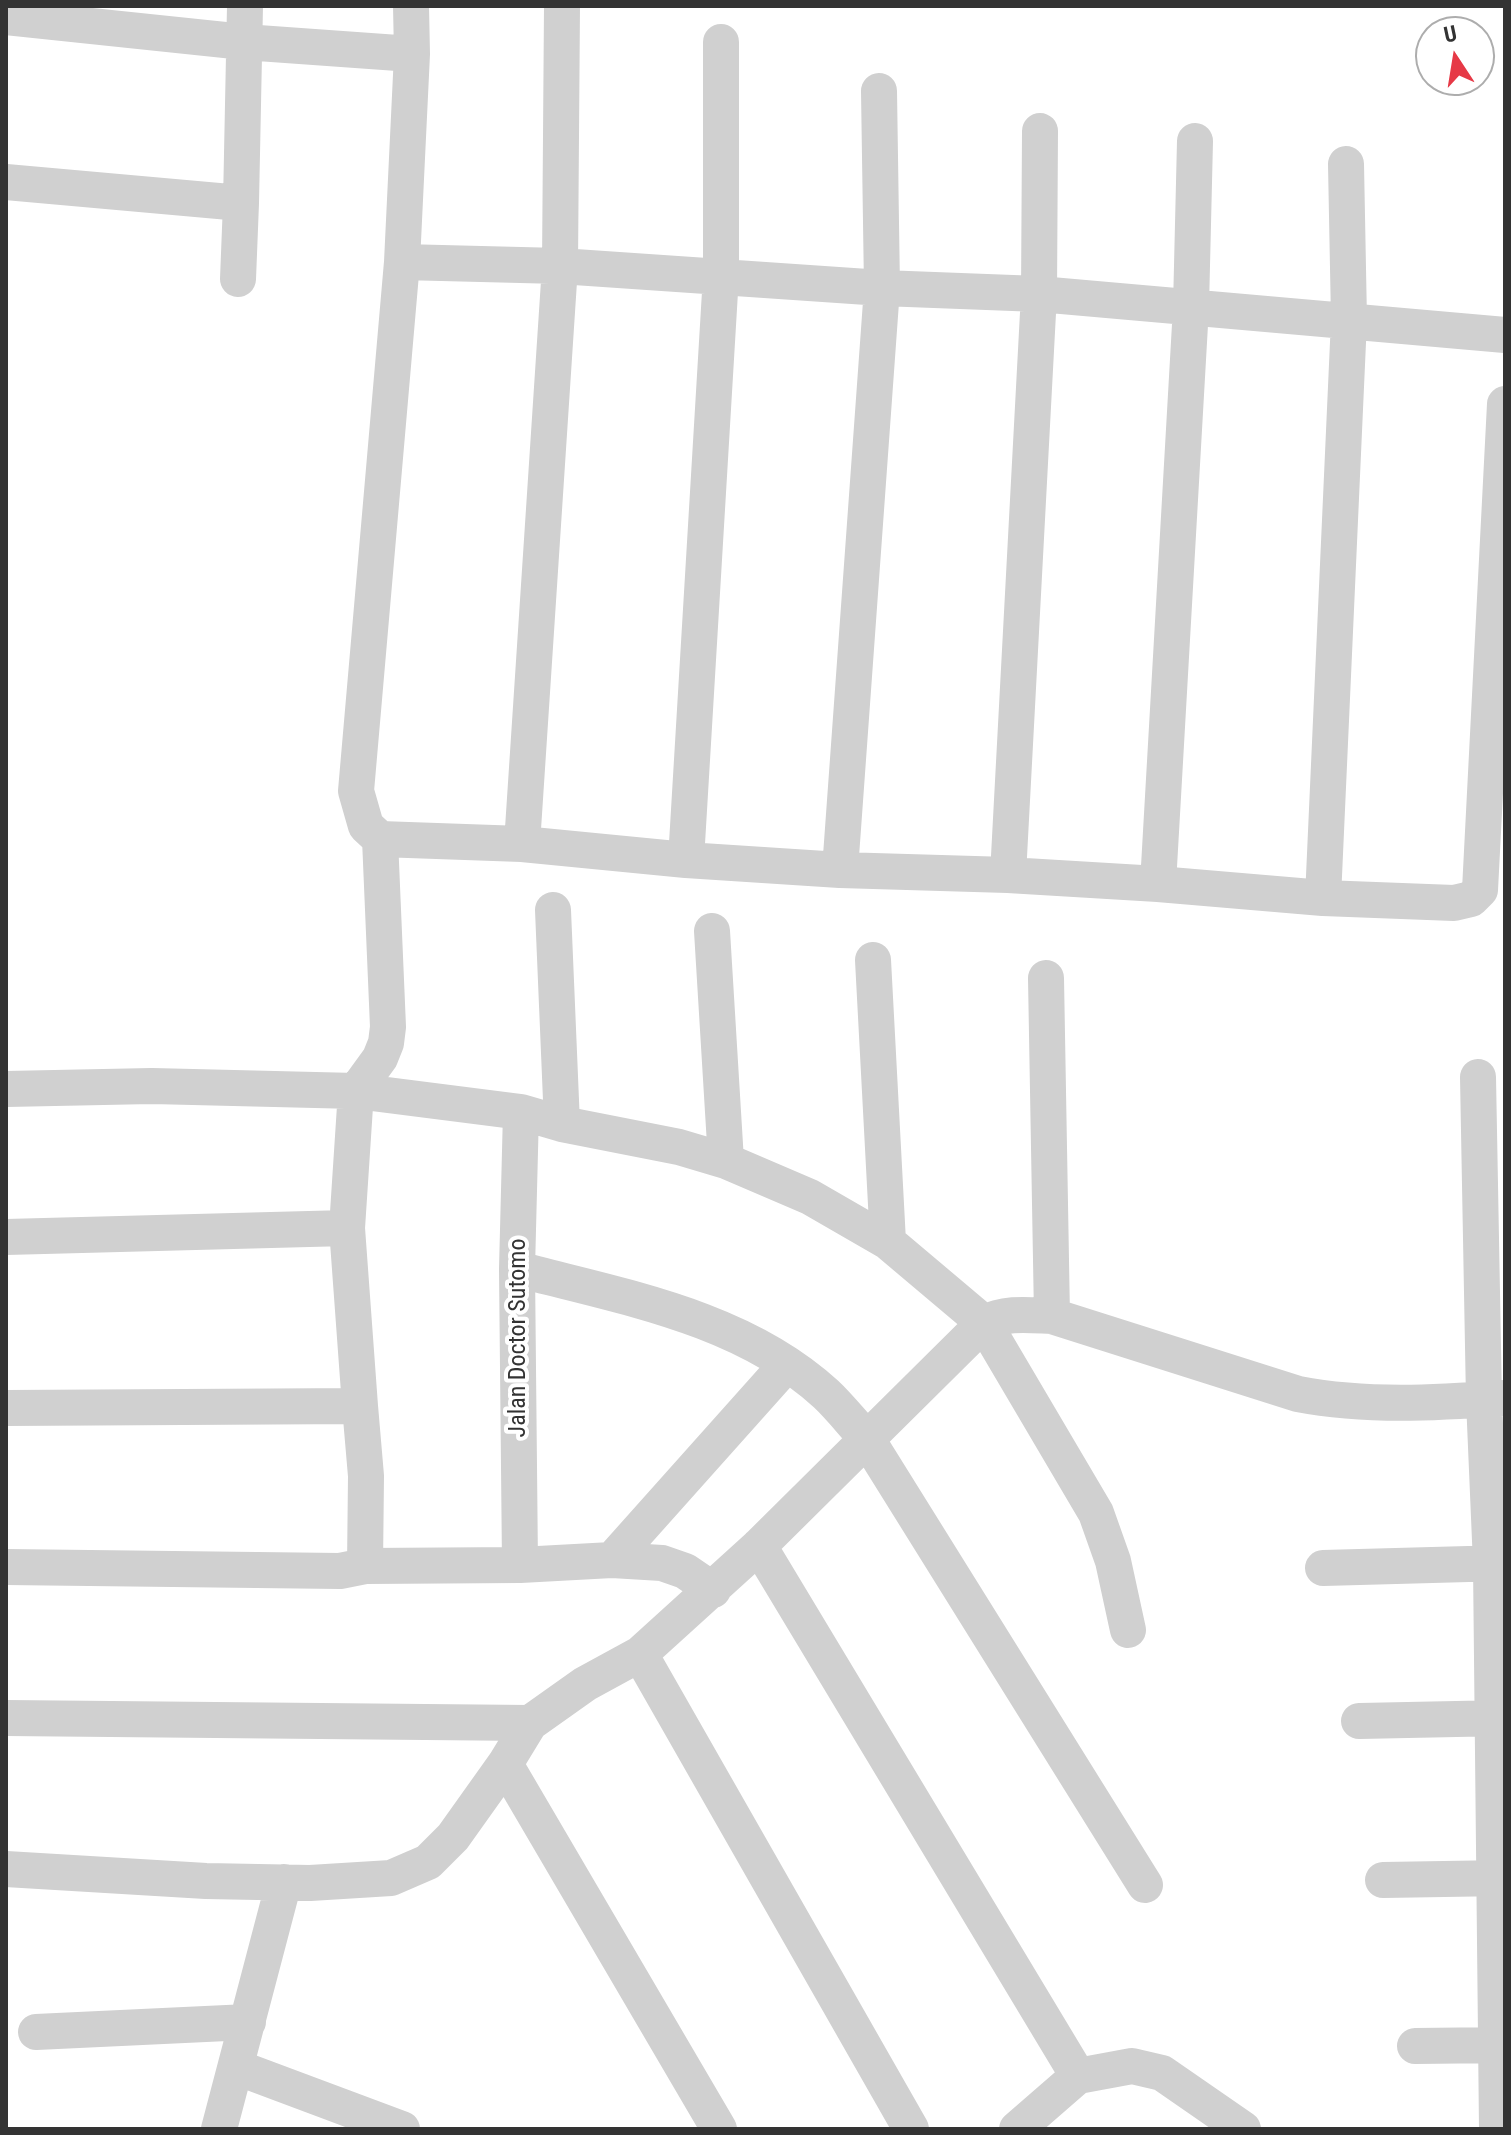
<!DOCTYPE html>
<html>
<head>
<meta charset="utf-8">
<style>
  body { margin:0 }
  #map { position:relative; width:1511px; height:2135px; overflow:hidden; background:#fff; font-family:"Roboto Condensed",sans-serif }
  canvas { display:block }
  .frame { position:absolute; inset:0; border:8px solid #333; pointer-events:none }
  .north { position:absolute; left:1415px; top:16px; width:80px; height:80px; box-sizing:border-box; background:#fff; border:2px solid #adadad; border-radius:50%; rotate:348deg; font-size:22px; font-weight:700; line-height:32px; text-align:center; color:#333 }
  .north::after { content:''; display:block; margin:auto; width:28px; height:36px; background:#e63946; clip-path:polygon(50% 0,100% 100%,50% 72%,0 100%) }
</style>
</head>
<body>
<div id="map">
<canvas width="1511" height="2135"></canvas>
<div class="frame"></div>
<div class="north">U</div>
</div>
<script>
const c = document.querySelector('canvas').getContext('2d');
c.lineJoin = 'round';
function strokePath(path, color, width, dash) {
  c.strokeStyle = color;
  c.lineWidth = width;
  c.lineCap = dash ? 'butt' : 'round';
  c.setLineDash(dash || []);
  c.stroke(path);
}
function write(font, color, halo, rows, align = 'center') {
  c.font = font + ' "Roboto Condensed",sans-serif';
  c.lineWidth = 8;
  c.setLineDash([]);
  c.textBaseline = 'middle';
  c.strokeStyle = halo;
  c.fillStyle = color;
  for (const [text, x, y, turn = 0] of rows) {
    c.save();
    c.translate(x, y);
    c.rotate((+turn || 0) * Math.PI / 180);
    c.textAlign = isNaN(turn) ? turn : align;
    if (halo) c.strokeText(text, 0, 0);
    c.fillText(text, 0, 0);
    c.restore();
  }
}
strokePath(new Path2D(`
  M 411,6 L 412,54
  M 6,17 L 244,42 L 412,54 L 402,262
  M 6,182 L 241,203 L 245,6
  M 238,279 L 241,203
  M 380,839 L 522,844 L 686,860 L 840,870 L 1008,875 L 1158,884 L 1323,898 L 1349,320 L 1346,164
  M 522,844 L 560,266 L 562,6
  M 686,860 L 721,275 L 721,42
  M 840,870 L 882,288 L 879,91
  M 1008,875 L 1039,294 L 1040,131
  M 1158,884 L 1191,307 L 1195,141
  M 1323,898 L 1454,903 L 1471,899 L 1480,890 L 1505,404
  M 553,910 L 562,1124
  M 712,931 L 726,1161
  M 873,960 L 888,1242
  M 1046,978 L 1052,1316
  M 1478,1077 L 1484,1400 L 1491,1564 L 1497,2129
  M 6,1089 L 152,1086 L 356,1091 L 521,1112 L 562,1124 L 679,1147 L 726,1161 L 810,1197 L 888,1242 L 984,1323 L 759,1546 L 640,1654 L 585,1684 L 530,1723 L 505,1764 L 453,1837 L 428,1862 L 391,1878 L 310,1883 L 206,1881 L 6,1869
  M 347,1228 L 356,1091 L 380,1058 L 386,1043 L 388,1027 L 380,839 L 366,826 L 356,791 L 402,262 L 560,266 L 882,288 L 1039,294 L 1505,335
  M 6,1237 L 347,1228 L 360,1406 L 6,1408
  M 517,1269 C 623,1297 742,1317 826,1394 C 840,1407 853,1424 867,1439 L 1145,1885
  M 360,1406 L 366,1476 L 365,1566
  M 759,1546 L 1078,2076
  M 612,1560 L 787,1364
  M 520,1565 L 517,1269 L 521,1112
  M 6,1567 L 340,1571 L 365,1566 L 520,1565 L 612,1560 L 662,1563 L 685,1571 L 713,1590
  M 1323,1568 L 1505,1563
  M 1128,1630 L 1113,1561 L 1096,1513 L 984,1323 C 1006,1312 1028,1315 1052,1316 L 1298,1394 C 1366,1407 1436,1403 1505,1398
  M 640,1654 L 911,2129
  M 6,1718 L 530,1723
  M 1359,1721 L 1505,1718
  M 505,1764 L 719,2129
  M 1383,1880 L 1505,1878
  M 36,2032 L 248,2022
  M 1415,2046 L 1505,2045
  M 236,2067 L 402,2129
  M 219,2129 L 284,1882
  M 1017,2129 L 1078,2076 L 1132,2066 L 1162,2073 L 1243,2129`), '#d0d0d0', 36);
write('24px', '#333', '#fff', [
  ["Jalan Doctor Sutomo",519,1338,-90]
]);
</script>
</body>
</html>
